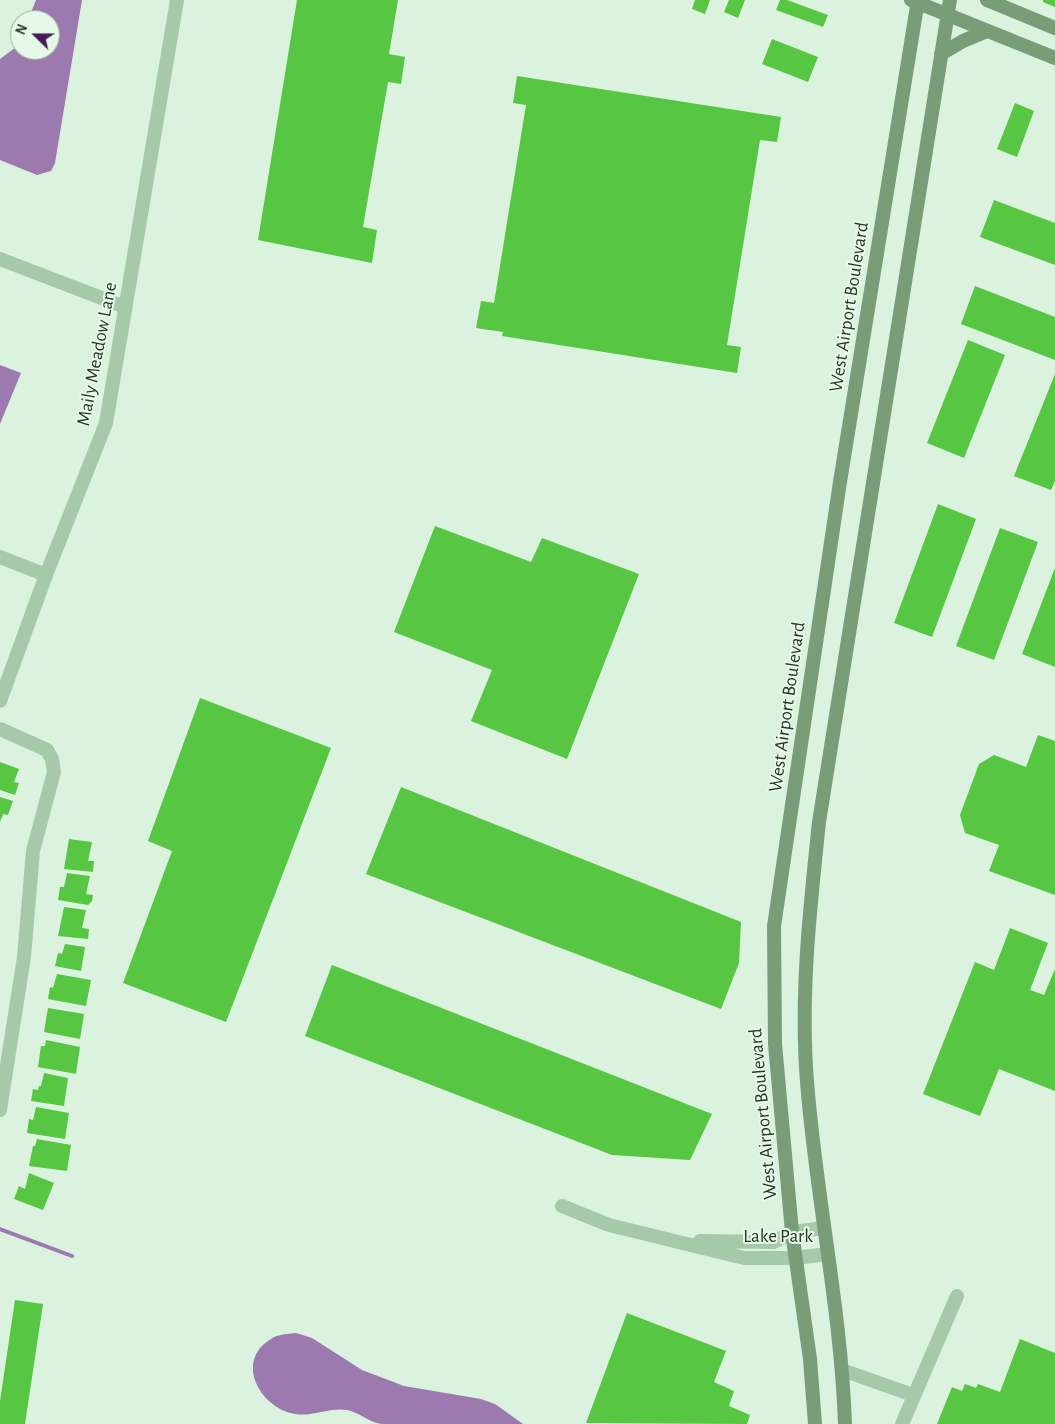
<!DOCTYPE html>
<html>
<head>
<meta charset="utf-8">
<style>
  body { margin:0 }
  #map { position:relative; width:1055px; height:1424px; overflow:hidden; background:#daf2de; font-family:"Alegreya Sans",sans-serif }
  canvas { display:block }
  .north { position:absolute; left:10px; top:10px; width:50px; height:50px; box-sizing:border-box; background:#e6f9e9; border:1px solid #9aab9b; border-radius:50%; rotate:292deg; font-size:14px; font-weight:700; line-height:20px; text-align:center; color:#283627 }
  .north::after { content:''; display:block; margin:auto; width:18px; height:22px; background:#451c57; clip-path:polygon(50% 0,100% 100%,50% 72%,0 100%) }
</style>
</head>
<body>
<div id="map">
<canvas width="1055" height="1424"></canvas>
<div class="north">N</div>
</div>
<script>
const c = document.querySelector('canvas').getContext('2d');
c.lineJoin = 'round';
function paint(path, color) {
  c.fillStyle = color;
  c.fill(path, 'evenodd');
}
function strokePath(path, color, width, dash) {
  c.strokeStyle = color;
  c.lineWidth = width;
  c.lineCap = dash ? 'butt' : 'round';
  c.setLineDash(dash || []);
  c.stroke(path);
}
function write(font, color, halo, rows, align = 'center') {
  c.font = font + ' "Alegreya Sans",sans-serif';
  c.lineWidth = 4;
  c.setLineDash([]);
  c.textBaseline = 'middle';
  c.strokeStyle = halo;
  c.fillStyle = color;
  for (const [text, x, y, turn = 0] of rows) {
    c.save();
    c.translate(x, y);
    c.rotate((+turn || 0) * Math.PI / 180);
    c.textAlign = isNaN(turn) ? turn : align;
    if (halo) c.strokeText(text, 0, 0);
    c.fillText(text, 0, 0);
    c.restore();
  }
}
paint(new Path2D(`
  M 36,0 L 82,0 L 55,163 L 51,171 L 37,175 L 0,160 L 0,59 L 16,47 L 20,38 L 20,50 L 50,50 L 50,20 L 28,20 Z
  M 0,365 L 21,373 L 0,424 Z
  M 296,1333 L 312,1338 L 362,1370 L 404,1386 L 481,1399 L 495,1404 L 523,1424 C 476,1424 428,1424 382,1424 C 370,1423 359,1412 347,1410 C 329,1407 313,1417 295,1414 C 260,1408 234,1361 271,1339 C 278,1334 288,1334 296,1333 Z`), '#9c79af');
strokePath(new Path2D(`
  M 0,1229 L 72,1256`), '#9c79af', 4);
paint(new Path2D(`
  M 297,0 L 398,0 L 389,54 L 405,57 L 401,84 L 388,82 L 363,227 L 377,230 L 372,263 L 258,240 Z
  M 695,0 L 710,0 L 705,14 L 692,9 Z
  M 729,0 L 745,0 L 738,18 L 724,12 Z
  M 780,0 L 787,0 L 828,15 L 823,27 L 776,10 Z
  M 1043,0 L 1055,0 L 1055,7 L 1043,2 Z
  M 772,39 L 818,57 L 808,82 L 762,64 Z
  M 517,76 L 781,117 L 777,142 L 760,140 L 727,345 L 741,347 L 737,373 L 502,336 L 503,332 L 476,328 L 481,301 L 494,303 L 526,105 L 513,103 Z
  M 1015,103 L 1034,111 L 1017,157 L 997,149 Z
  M 994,200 L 1055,223 L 1055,265 L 980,237 Z
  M 975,286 L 1055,317 L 1055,360 L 961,324 Z
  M 968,340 L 1005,355 L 964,458 L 927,443 Z
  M 1055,374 L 1055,481 L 1051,490 L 1014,476 Z
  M 938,504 L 976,519 L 932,637 L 894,623 Z
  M 435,526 L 531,562 L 542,538 L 639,574 L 567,759 L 471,721 L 492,670 L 394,632 Z
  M 1000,528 L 1038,542 L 994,660 L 956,646 Z
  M 1055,568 L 1055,667 L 1022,654 Z
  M 200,698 L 331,748 L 226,1022 L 123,983 L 172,851 L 148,841 Z
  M 1038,735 L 1055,741 L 1055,895 L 989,871 L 999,845 L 965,833 L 960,815 L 979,764 L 994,755 L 1026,767 Z
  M 0,762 L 19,769 L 14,782 L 19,783 L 15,795 L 0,790 Z
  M 401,787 L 741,922 L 739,963 L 721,1009 L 366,874 Z
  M 0,797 L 13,801 L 8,815 L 3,814 L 0,822 Z
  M 69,839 L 92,842 L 88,861 L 94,861 L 93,872 L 64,869 Z
  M 67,873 L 90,876 L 86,894 L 93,895 L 92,901 L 88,905 L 58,900 L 60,887 L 64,887 Z
  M 64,907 L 86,910 L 82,928 L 89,929 L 88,939 L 58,936 Z
  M 1010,928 L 1048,943 L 1030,990 L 1044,995 L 1055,969 L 1055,1091 L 999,1069 L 980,1116 L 923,1094 L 975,962 L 994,970 Z
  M 65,944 L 85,947 L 81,971 L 55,966 L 58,953 L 62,954 Z
  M 332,965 L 712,1114 L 690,1160 L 612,1155 L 305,1036 Z
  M 57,974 L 91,980 L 86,1006 L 48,999 L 50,987 L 53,988 Z
  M 48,1008 L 84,1014 L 80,1039 L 44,1032 Z
  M 46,1040 L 80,1047 L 76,1074 L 38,1067 L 41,1046 L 45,1046 Z
  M 44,1073 L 68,1078 L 64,1106 L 31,1101 L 33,1089 L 38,1090 L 39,1086 L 41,1086 Z
  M 36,1107 L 69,1113 L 65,1139 L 27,1133 L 29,1119 L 33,1120 Z
  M 37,1139 L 71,1145 L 67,1171 L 29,1166 L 33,1146 L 35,1146 Z
  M 29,1173 L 54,1183 L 43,1210 L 14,1199 L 19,1186 L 25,1189 Z
  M 15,1300 L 43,1304 L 25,1424 L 0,1424 L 0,1401 Z
  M 627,1313 L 726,1351 L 714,1382 L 734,1391 L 729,1406 L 750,1415 L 747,1424 L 586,1423 Z
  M 1020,1339 L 1055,1353 L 1055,1424 L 937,1424 L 952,1387 L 962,1391 L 965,1384 L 976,1388 L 978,1384 L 1000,1392 Z`), '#56c643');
strokePath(new Path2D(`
  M 0,259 L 125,307
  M 0,557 L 46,575
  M 0,701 L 46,575 L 106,423 L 177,0
  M 0,729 L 47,750 L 52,759 L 54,772 L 33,851 L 24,957 L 0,1110
  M 562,1206 L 609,1225 L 744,1258 L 795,1258 L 828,1254
  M 700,1241 L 774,1242 L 792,1232 L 824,1228
  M 842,1370 L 913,1395
  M 902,1424 L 957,1296`), '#a6caa9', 14);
strokePath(new Path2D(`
  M 911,0 L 1055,58
  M 987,0 L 1055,28
  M 941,54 L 963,41 L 987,31
  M 815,1424 L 810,1359 L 792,1232 L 775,1044 L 774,926 L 840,482 L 918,0
  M 845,1424 C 841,1309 816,1197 807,1082 C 800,995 810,908 819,822 L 950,0`), '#789d77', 14);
write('19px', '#283627', '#e6f9e9', [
  ["West Airport Boulevard",849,307,-81],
  ["Maily Meadow Lane",97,354,-79],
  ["West Airport Boulevard",787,707,-82],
  ["West Airport Boulevard",763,1114,-95],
  ["Lake Park",778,1236]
]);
</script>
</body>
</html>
